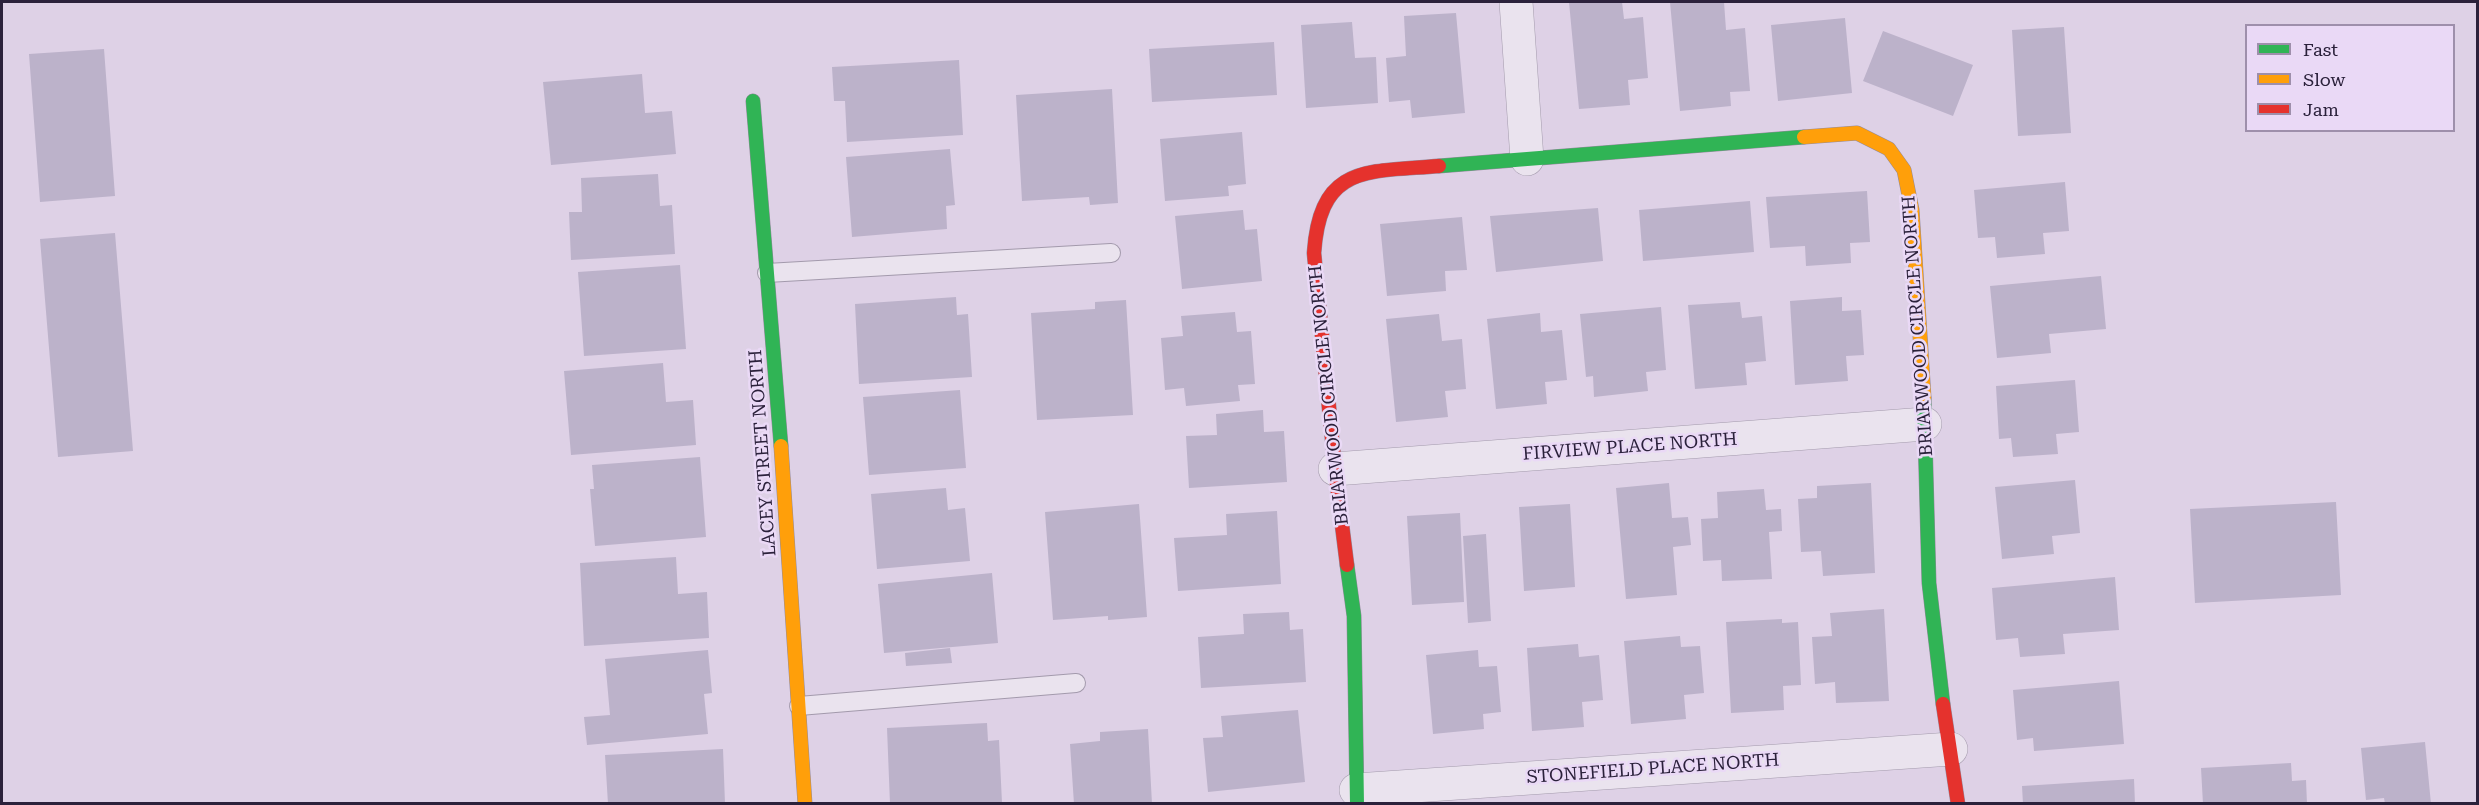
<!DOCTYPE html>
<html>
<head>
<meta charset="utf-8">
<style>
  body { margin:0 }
  #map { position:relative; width:2479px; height:805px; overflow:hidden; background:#ded1e6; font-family:"Roboto Serif",serif }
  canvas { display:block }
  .frame { position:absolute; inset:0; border:3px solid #2b213b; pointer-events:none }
  .legend { position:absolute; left:2245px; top:24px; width:210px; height:108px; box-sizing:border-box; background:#ead9f6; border:2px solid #9e8fab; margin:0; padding:8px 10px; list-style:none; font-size:18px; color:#2b213b }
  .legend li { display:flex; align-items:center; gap:12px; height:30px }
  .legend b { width:30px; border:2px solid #9e8fab }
</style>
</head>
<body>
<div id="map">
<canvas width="2479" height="805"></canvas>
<div class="frame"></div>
<ul class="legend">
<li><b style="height:8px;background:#30b455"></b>Fast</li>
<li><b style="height:8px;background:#ff9f0a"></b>Slow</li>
<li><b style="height:8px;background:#e5322d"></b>Jam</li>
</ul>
</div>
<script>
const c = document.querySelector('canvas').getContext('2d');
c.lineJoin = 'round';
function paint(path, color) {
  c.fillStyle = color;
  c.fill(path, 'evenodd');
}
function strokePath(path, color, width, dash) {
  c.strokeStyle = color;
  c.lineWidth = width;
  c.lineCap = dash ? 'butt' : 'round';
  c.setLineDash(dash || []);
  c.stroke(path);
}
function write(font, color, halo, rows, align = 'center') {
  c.font = font + ' "Roboto Serif",serif';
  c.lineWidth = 5;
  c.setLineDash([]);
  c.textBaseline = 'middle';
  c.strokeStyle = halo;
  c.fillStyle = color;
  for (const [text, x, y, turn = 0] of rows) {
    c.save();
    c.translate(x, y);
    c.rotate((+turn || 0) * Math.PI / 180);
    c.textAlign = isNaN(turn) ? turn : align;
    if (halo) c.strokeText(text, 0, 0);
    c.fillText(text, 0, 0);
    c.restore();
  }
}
paint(new Path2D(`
  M 1569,2 L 1622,2 L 1624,19 L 1643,17 L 1648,78 L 1628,80 L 1630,105 L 1579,109 Z
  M 1670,2 L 1724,2 L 1726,30 L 1745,28 L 1750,91 L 1730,92 L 1731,106 L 1680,111 Z
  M 1456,13 L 1465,113 L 1412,118 L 1410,100 L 1389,102 L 1386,58 L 1406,56 L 1404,16 Z
  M 1845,18 L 1852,93 L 1778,101 L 1771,25 Z
  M 1352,22 L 1355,58 L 1376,57 L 1378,103 L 1306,108 L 1301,25 Z
  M 2064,27 L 2071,133 L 2018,136 L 2012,30 Z
  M 1883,31 L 1973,65 L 1953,116 L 1863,81 Z
  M 1274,42 L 1277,95 L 1152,102 L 1149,49 Z
  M 104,49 L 115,196 L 40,202 L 29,54 Z
  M 959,60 L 963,135 L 847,142 L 845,101 L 834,101 L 832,67 Z
  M 642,74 L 645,113 L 672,111 L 676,154 L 551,165 L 543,82 Z
  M 1112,89 L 1118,203 L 1090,205 L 1089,197 L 1022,201 L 1016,95 Z
  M 1242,132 L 1246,184 L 1228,186 L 1229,196 L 1165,201 L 1160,139 Z
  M 950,149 L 955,205 L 946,206 L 947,229 L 852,237 L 846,157 Z
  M 658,174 L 660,206 L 672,205 L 675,254 L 571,260 L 569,212 L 582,212 L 581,178 Z
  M 2065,182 L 2069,231 L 2043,233 L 2045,254 L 1997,258 L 1995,237 L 1978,238 L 1974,190 Z
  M 1867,191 L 1870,242 L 1850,243 L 1851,263 L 1806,266 L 1805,246 L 1770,248 L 1766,197 Z
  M 1750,201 L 1754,252 L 1643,261 L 1639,210 Z
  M 1598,208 L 1603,261 L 1496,272 L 1490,216 Z
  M 1243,210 L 1245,230 L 1257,229 L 1262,281 L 1182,289 L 1175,216 Z
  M 1462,217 L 1467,270 L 1445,271 L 1446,291 L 1387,296 L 1380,224 Z
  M 115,233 L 133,451 L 58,457 L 40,239 Z
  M 680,265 L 686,349 L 584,356 L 578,272 Z
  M 2101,276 L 2106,329 L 2049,334 L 2051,353 L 1997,358 L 1990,286 Z
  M 956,297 L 957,315 L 968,314 L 972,377 L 859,384 L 855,304 Z
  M 1842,297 L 1842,311 L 1861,310 L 1864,355 L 1846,356 L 1848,381 L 1795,385 L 1790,301 Z
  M 1126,300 L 1133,415 L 1037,420 L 1031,313 L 1095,309 L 1095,302 Z
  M 1740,302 L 1742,318 L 1762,316 L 1766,361 L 1745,363 L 1747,385 L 1695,389 L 1688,305 Z
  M 1661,307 L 1666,370 L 1646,372 L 1648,391 L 1594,397 L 1593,376 L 1586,377 L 1580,314 Z
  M 1235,312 L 1237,332 L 1251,331 L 1255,384 L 1238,385 L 1240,401 L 1186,406 L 1184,388 L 1165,390 L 1161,338 L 1183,336 L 1181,316 Z
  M 1540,313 L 1541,332 L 1562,330 L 1567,380 L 1545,382 L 1547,404 L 1496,409 L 1487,319 Z
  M 1439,314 L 1442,341 L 1462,339 L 1466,389 L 1445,391 L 1448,417 L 1396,422 L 1386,319 Z
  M 663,363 L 666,402 L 693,400 L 696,445 L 571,455 L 564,371 Z
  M 2075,380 L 2079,432 L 2056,434 L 2058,454 L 2013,457 L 2011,438 L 1999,439 L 1996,386 Z
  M 960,390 L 966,468 L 869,475 L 863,397 Z
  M 1263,410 L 1264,432 L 1284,431 L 1287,482 L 1189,488 L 1186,436 L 1217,435 L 1216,414 Z
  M 700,457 L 706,537 L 595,546 L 590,489 L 594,489 L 592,465 Z
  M 2075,480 L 2080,533 L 2052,536 L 2054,554 L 2002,559 L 1995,487 Z
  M 1669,483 L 1672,518 L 1688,517 L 1691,545 L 1673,547 L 1677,595 L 1626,599 L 1616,488 Z
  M 1871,483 L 1875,573 L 1823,576 L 1821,551 L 1801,552 L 1798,499 L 1817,498 L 1817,486 Z
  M 946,488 L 948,510 L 965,508 L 970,561 L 877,569 L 871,494 Z
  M 1764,489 L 1766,510 L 1781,509 L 1782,531 L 1769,532 L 1772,579 L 1722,581 L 1721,560 L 1703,561 L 1701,519 L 1718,518 L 1717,492 Z
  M 2336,502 L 2341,595 L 2195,603 L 2190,509 Z
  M 1139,504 L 1147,617 L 1108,620 L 1108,616 L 1053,620 L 1045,512 Z
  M 1570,504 L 1575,587 L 1524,591 L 1519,507 Z
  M 1277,511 L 1281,584 L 1178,591 L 1174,538 L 1227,535 L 1226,514 Z
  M 1460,513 L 1464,602 L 1412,605 L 1407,516 Z
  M 1486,534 L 1491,621 L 1468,623 L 1463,536 Z
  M 676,557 L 678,594 L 707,592 L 709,638 L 584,646 L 580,563 Z
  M 992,573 L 998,643 L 884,653 L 878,584 Z
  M 2115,577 L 2119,630 L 2063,634 L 2065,654 L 2020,657 L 2018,638 L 1996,640 L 1992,588 Z
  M 1884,609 L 1889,701 L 1836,703 L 1835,682 L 1815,684 L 1812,637 L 1832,636 L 1830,613 Z
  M 1289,612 L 1290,630 L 1303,629 L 1306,682 L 1201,688 L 1198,637 L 1244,634 L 1243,614 Z
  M 1782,619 L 1782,623 L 1798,622 L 1801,685 L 1783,686 L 1784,710 L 1731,713 L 1726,622 Z
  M 1680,636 L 1681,647 L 1700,646 L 1704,693 L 1684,695 L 1686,719 L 1631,724 L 1624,641 Z
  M 1578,644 L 1579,657 L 1599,655 L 1603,700 L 1582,702 L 1584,727 L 1532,731 L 1527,648 Z
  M 950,648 L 952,663 L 906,666 L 905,653 Z
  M 708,650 L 712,693 L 704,694 L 708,734 L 587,745 L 584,717 L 610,715 L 605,659 Z
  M 1478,650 L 1479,667 L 1497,666 L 1501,712 L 1483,714 L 1484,729 L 1433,734 L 1426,655 Z
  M 2119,681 L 2124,744 L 2034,751 L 2033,738 L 2017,740 L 2013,690 Z
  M 1298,710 L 1305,782 L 1208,792 L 1203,738 L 1223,737 L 1221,716 Z
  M 987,723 L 988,741 L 999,740 L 1002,803 L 890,804 L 887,728 Z
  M 1148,729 L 1152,804 L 1074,804 L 1070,744 L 1100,741 L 1100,732 Z
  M 2425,742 L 2431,804 L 2385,804 L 2384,798 L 2366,800 L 2361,748 Z
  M 723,749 L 725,804 L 608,804 L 605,755 Z
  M 2291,763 L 2292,781 L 2306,780 L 2307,804 L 2203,804 L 2201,768 Z
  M 2134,779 L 2135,804 L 2023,804 L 2022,786 Z`), '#bcb2ca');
const lane = new Path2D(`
  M 767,273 L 1111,253
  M 799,706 L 1076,683`);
const street = new Path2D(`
  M 1516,2 L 1527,159
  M 1335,469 L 1925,424
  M 1356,790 L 1951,749`);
const fast = new Path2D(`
  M 753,101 L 781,446
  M 1439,166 L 1804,137
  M 1924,398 L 1929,583 L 1943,704
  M 1347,565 L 1354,616 L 1357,804`);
const slow = new Path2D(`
  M 1804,137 L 1857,133 L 1889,149 L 1904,170 L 1912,210 L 1924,398
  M 781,446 L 805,804`);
const jam = new Path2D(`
  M 1347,565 L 1335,469 L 1314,253 C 1320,164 1367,172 1439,166
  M 1943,704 L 1958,804`);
strokePath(lane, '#a39aac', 20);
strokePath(street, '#a39aac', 34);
strokePath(fast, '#938a9c', 15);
strokePath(slow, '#938a9c', 15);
strokePath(jam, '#938a9c', 15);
strokePath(lane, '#eae3ee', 18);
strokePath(street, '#eae3ee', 33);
strokePath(fast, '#30b455', 14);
strokePath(slow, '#ff9f0a', 14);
strokePath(jam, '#e5322d', 14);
write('18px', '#2b213b', '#ead9f6', [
  ["BRIARWOOD CIRCLE NORTH",1918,326,-94],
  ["BRIARWOOD CIRCLE NORTH",1329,395,-96],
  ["FIRVIEW PLACE NORTH",1630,447,-4],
  ["LACEY STREET NORTH",763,453,-94],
  ["STONEFIELD PLACE NORTH",1653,769,-4]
]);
</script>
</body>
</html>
